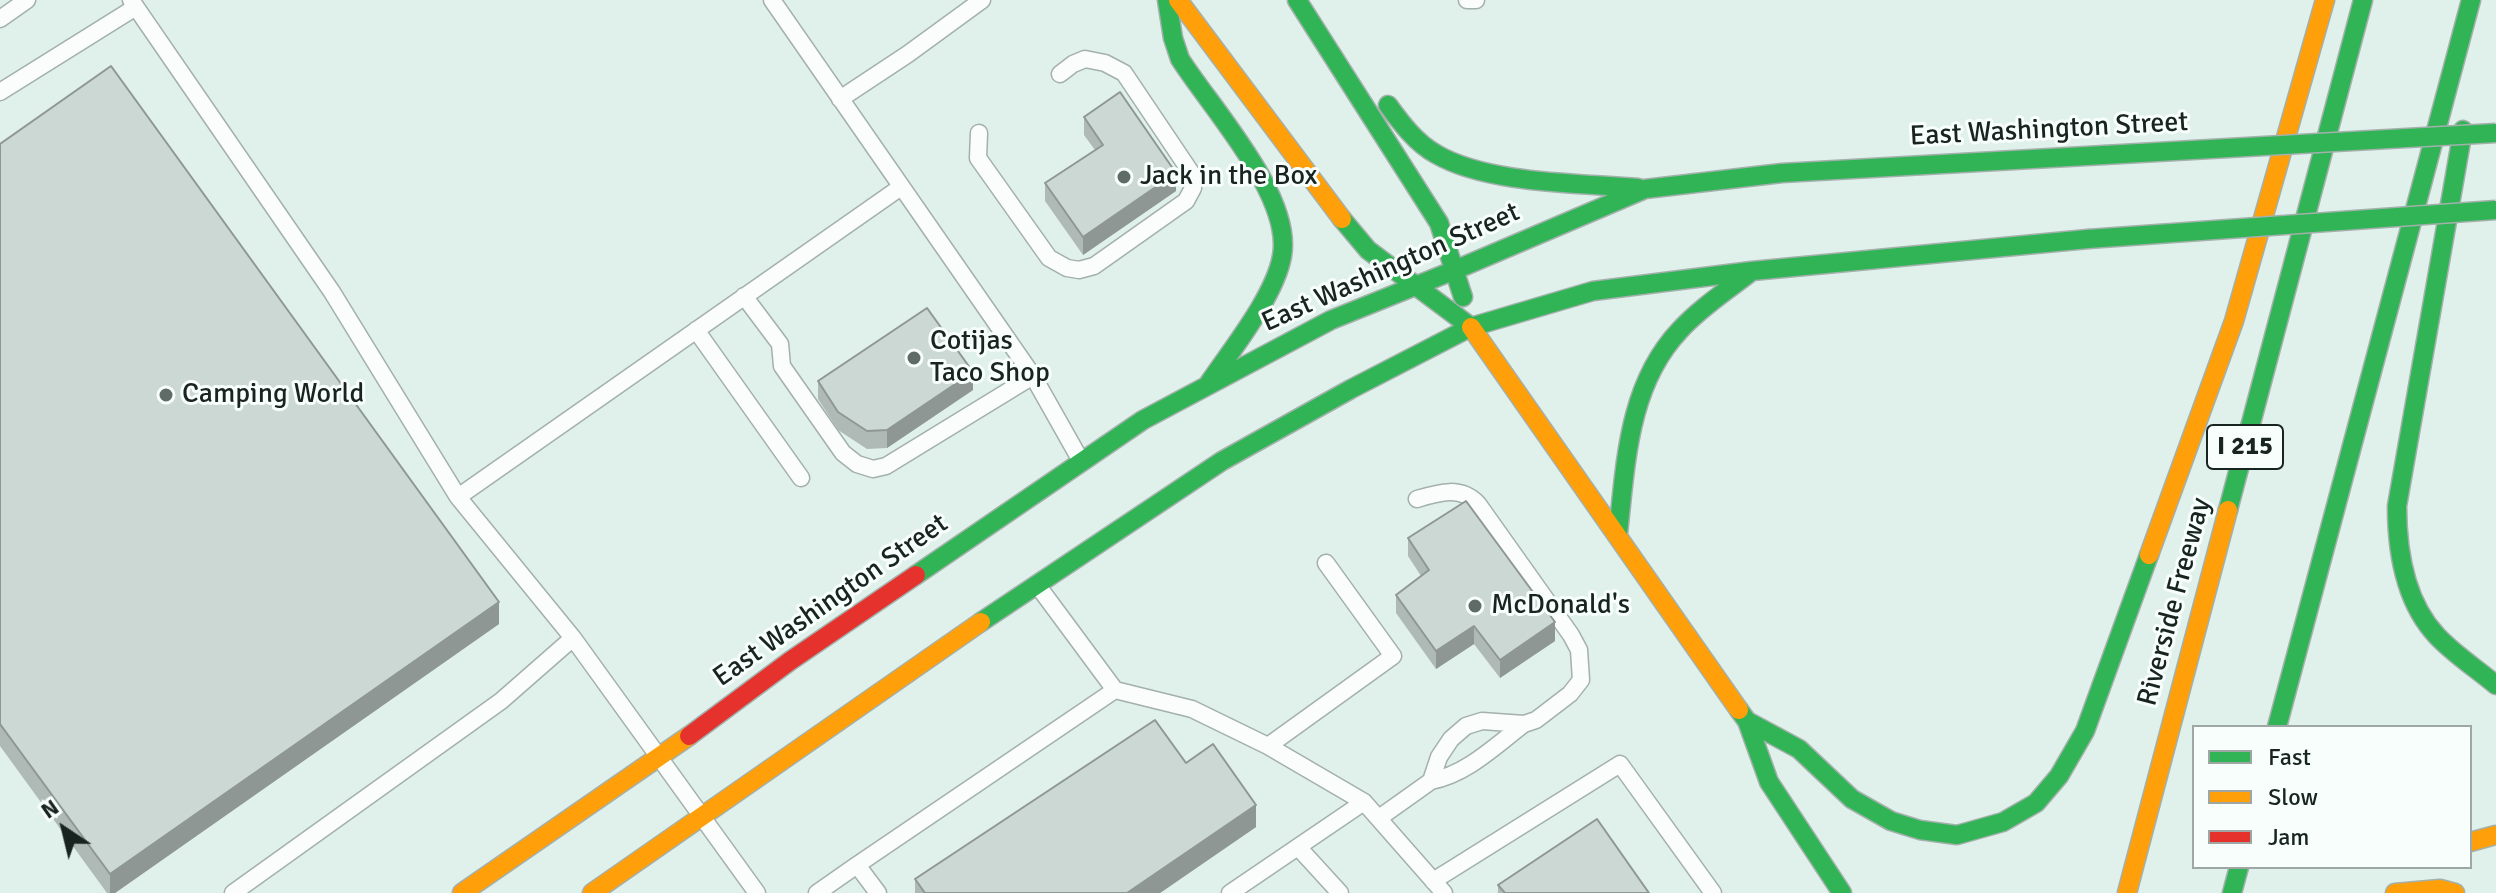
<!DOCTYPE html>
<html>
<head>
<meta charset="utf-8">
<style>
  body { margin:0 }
  #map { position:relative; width:2496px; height:893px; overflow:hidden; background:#e0f0eb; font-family:Signika,sans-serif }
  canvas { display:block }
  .legend { position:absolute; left:2192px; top:725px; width:280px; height:144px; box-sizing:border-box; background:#f8fefc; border:2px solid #9ea7a4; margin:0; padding:10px 14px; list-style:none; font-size:24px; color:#182420 }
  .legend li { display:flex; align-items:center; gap:16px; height:40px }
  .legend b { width:40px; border:2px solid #9ea7a4 }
  .north { position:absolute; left:24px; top:789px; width:80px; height:80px; -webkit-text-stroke:6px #f8fefc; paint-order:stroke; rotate:325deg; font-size:22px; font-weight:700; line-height:32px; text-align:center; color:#182420 }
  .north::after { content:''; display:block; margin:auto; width:28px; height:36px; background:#182420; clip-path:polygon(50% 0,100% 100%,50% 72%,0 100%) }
</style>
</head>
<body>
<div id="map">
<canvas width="2496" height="893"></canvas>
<ul class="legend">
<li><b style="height:10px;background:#30b455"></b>Fast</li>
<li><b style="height:10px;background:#ff9f0a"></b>Slow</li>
<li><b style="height:10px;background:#e5322d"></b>Jam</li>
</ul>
<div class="north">N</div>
</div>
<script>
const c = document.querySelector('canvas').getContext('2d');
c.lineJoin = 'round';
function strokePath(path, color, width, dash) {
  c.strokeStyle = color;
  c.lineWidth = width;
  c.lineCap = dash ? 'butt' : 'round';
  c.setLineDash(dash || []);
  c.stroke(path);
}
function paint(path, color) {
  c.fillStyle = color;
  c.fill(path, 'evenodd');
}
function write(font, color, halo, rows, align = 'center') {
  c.font = font + ' Signika,sans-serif';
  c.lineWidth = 6;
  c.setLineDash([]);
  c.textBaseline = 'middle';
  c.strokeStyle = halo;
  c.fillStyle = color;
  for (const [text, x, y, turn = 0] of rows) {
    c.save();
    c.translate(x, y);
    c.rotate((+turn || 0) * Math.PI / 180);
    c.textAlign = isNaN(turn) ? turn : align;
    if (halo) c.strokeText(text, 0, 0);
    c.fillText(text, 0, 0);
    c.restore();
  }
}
const lane = new Path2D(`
  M 131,0 L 332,292 L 458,497 L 573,638 L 757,893
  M 772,0 L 1033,376 L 1081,461
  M 1467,0 L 1476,0
  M 0,19 L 27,0
  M 0,92 L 136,7
  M 840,99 L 908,54 L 982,0
  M 979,133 L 978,158 L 1049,258 L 1067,268 L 1079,270 L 1094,266 L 1186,201 L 1193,188 L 1192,174 L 1124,73 L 1105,63 L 1085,59 L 1073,64 L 1060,74
  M 744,296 L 780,344 L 782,366 L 843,453 L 857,464 L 873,469 L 886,466 L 1033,376
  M 696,330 L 801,478
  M 458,497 L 901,187
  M 1038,586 L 1115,690 L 1192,709 L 1268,746 L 1393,656 L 1326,563
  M 1268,746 L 1364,802 L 1444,893
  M 1431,781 C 1467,774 1495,746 1524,724
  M 1379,818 L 1431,781 L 1439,757 L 1451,739 L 1466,726 L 1482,721 L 1524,724 L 1536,720 L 1570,694 L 1581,680 L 1579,650 L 1571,635 L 1478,504 C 1461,486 1440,492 1417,499
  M 1298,847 L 1340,893
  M 857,865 L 1115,690
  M 1433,881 L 1620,764 L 1713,893
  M 233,893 L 501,701 L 573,638
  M 817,893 L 857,865 L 878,893
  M 1230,893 L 1364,802`);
const fast = new Path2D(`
  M 1167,0 L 1173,38 L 1180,59 C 1211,108 1293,196 1282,256 C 1275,296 1232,349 1209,383
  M 1297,0 L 1439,223 L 1463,297
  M 1388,105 C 1401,123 1416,143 1436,154 C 1487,184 1579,183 1638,188
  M 2463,130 L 2397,506 C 2397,552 2405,602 2437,636 C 2455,655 2477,669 2496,685
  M 1342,219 L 1368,250 L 1471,327
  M 1455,270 L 1645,189 L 1782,173 L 2104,155
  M 1471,327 L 1593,291 L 1752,271 L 2088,239
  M 2228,510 L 2363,0
  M 1618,533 C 1626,462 1628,385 1680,330 C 1701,307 1728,290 1752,271
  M 916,575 L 1143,420 L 1331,320 L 1445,274
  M 981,622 L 1222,461 L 1351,389 L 1471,327
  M 1739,710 L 1747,721 L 1769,782 L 1842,893
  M 1747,721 L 1799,749 L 1852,799 L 1891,821 L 1920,830 L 1957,835 L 2003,822 L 2036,803 L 2059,776 L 2085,731 L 2149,555
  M 2277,727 L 2471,0
  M 2232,893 L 2239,867`);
const slow = new Path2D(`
  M 1178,0 L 1342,219
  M 1471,327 L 1739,710
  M 2149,555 L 2234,321 L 2325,0
  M 2470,842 L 2496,835
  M 462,893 L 689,736
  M 592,893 L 981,622
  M 2127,893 L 2228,510
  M 2395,893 L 2440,889 L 2455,893`);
const jam = new Path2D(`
  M 689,736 L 790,661 L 916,575`);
strokePath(lane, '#a3b0ac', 19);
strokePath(fast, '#a3b0ac', 21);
strokePath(slow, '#a3b0ac', 21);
strokePath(jam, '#a3b0ac', 21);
strokePath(lane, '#fafdfc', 16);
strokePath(fast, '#30b455', 18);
strokePath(slow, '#ff9f0a', 18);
strokePath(jam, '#e5322d', 18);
const fastBridge = new Path2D(`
  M 2104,155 L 2496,133
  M 2088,239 L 2496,210`);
strokePath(fastBridge, '#a3b0ac', 21, []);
strokePath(fastBridge, '#30b455', 18);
paint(new Path2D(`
  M 1084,117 L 1176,191 L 1083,255 L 1045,201 L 1045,183 L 1095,150 L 1084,135 Z
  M 0,144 L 499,624 L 115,893 L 107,893 L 0,746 Z
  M 818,381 L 973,390 L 887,448 L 867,449 L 838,430 L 818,399 Z
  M 1408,538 L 1555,641 L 1500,678 L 1474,644 L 1436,669 L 1396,613 L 1396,595 L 1421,576 L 1408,556 Z
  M 1186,763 L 1256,827 L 1160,893 L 915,893 L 915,879 Z
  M 1498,885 L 1649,893 L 1498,893 Z`), '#afbab6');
paint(new Path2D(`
  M 1176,173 L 1176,191 L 1083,255 L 1083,237 Z
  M 973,372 L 973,390 L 887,448 L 887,430 Z
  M 499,602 L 499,624 L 115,893 L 110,893 L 110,874 Z
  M 1555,622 L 1555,641 L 1500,678 L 1500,660 Z
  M 1474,626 L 1474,644 L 1436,669 L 1436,651 Z
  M 1256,805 L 1256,827 L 1160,893 L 1127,893 Z`), '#8f9794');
const building = new Path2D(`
  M 111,66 L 499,602 L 110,874 L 0,724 L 0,144 Z
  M 1120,92 L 1176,173 L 1083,237 L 1045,183 L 1103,145 L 1084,117 Z
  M 927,308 L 973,372 L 887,430 L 867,431 L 838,412 L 818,381 Z
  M 1466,501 L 1555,622 L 1500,660 L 1474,626 L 1436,651 L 1396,595 L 1429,570 L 1408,538 Z
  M 1155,720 L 1186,763 L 1213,744 L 1256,805 L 1127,893 L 925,893 L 915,879 Z
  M 1597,819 L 1649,893 L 1505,893 L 1498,885 Z`);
paint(building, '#ccd8d4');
strokePath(building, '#8f9794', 2);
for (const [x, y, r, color] of [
  [1124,177,8,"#5e6b67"],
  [914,358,8,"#5e6b67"],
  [166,395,8,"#5e6b67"],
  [1475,606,8,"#5e6b67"]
]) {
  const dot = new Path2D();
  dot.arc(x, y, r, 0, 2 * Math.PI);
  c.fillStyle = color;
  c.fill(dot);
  strokePath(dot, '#f8fefc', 3);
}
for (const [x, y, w] of [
  [2245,447,76]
]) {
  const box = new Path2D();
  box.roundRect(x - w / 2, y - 22, w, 44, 6);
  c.fillStyle = '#f8fefc';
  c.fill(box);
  strokePath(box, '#182420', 2);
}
write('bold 26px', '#182420', null, [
  ["I 215",2245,447]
]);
write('28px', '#182420', '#f8fefc', [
  ["East Washington Street",2049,130,-3],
  ["East Washington Street",1391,268,-24],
  ["East Washington Street",831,601,-35],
  ["Riverside Freeway",2175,602,-75]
]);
write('28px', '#182420', '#f8fefc', [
  ["Jack in the Box",1140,177],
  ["Cotijas",930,342],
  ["Taco Shop",930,374],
  ["Camping World",182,395],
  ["McDonald's",1491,606]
], 'left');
</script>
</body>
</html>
